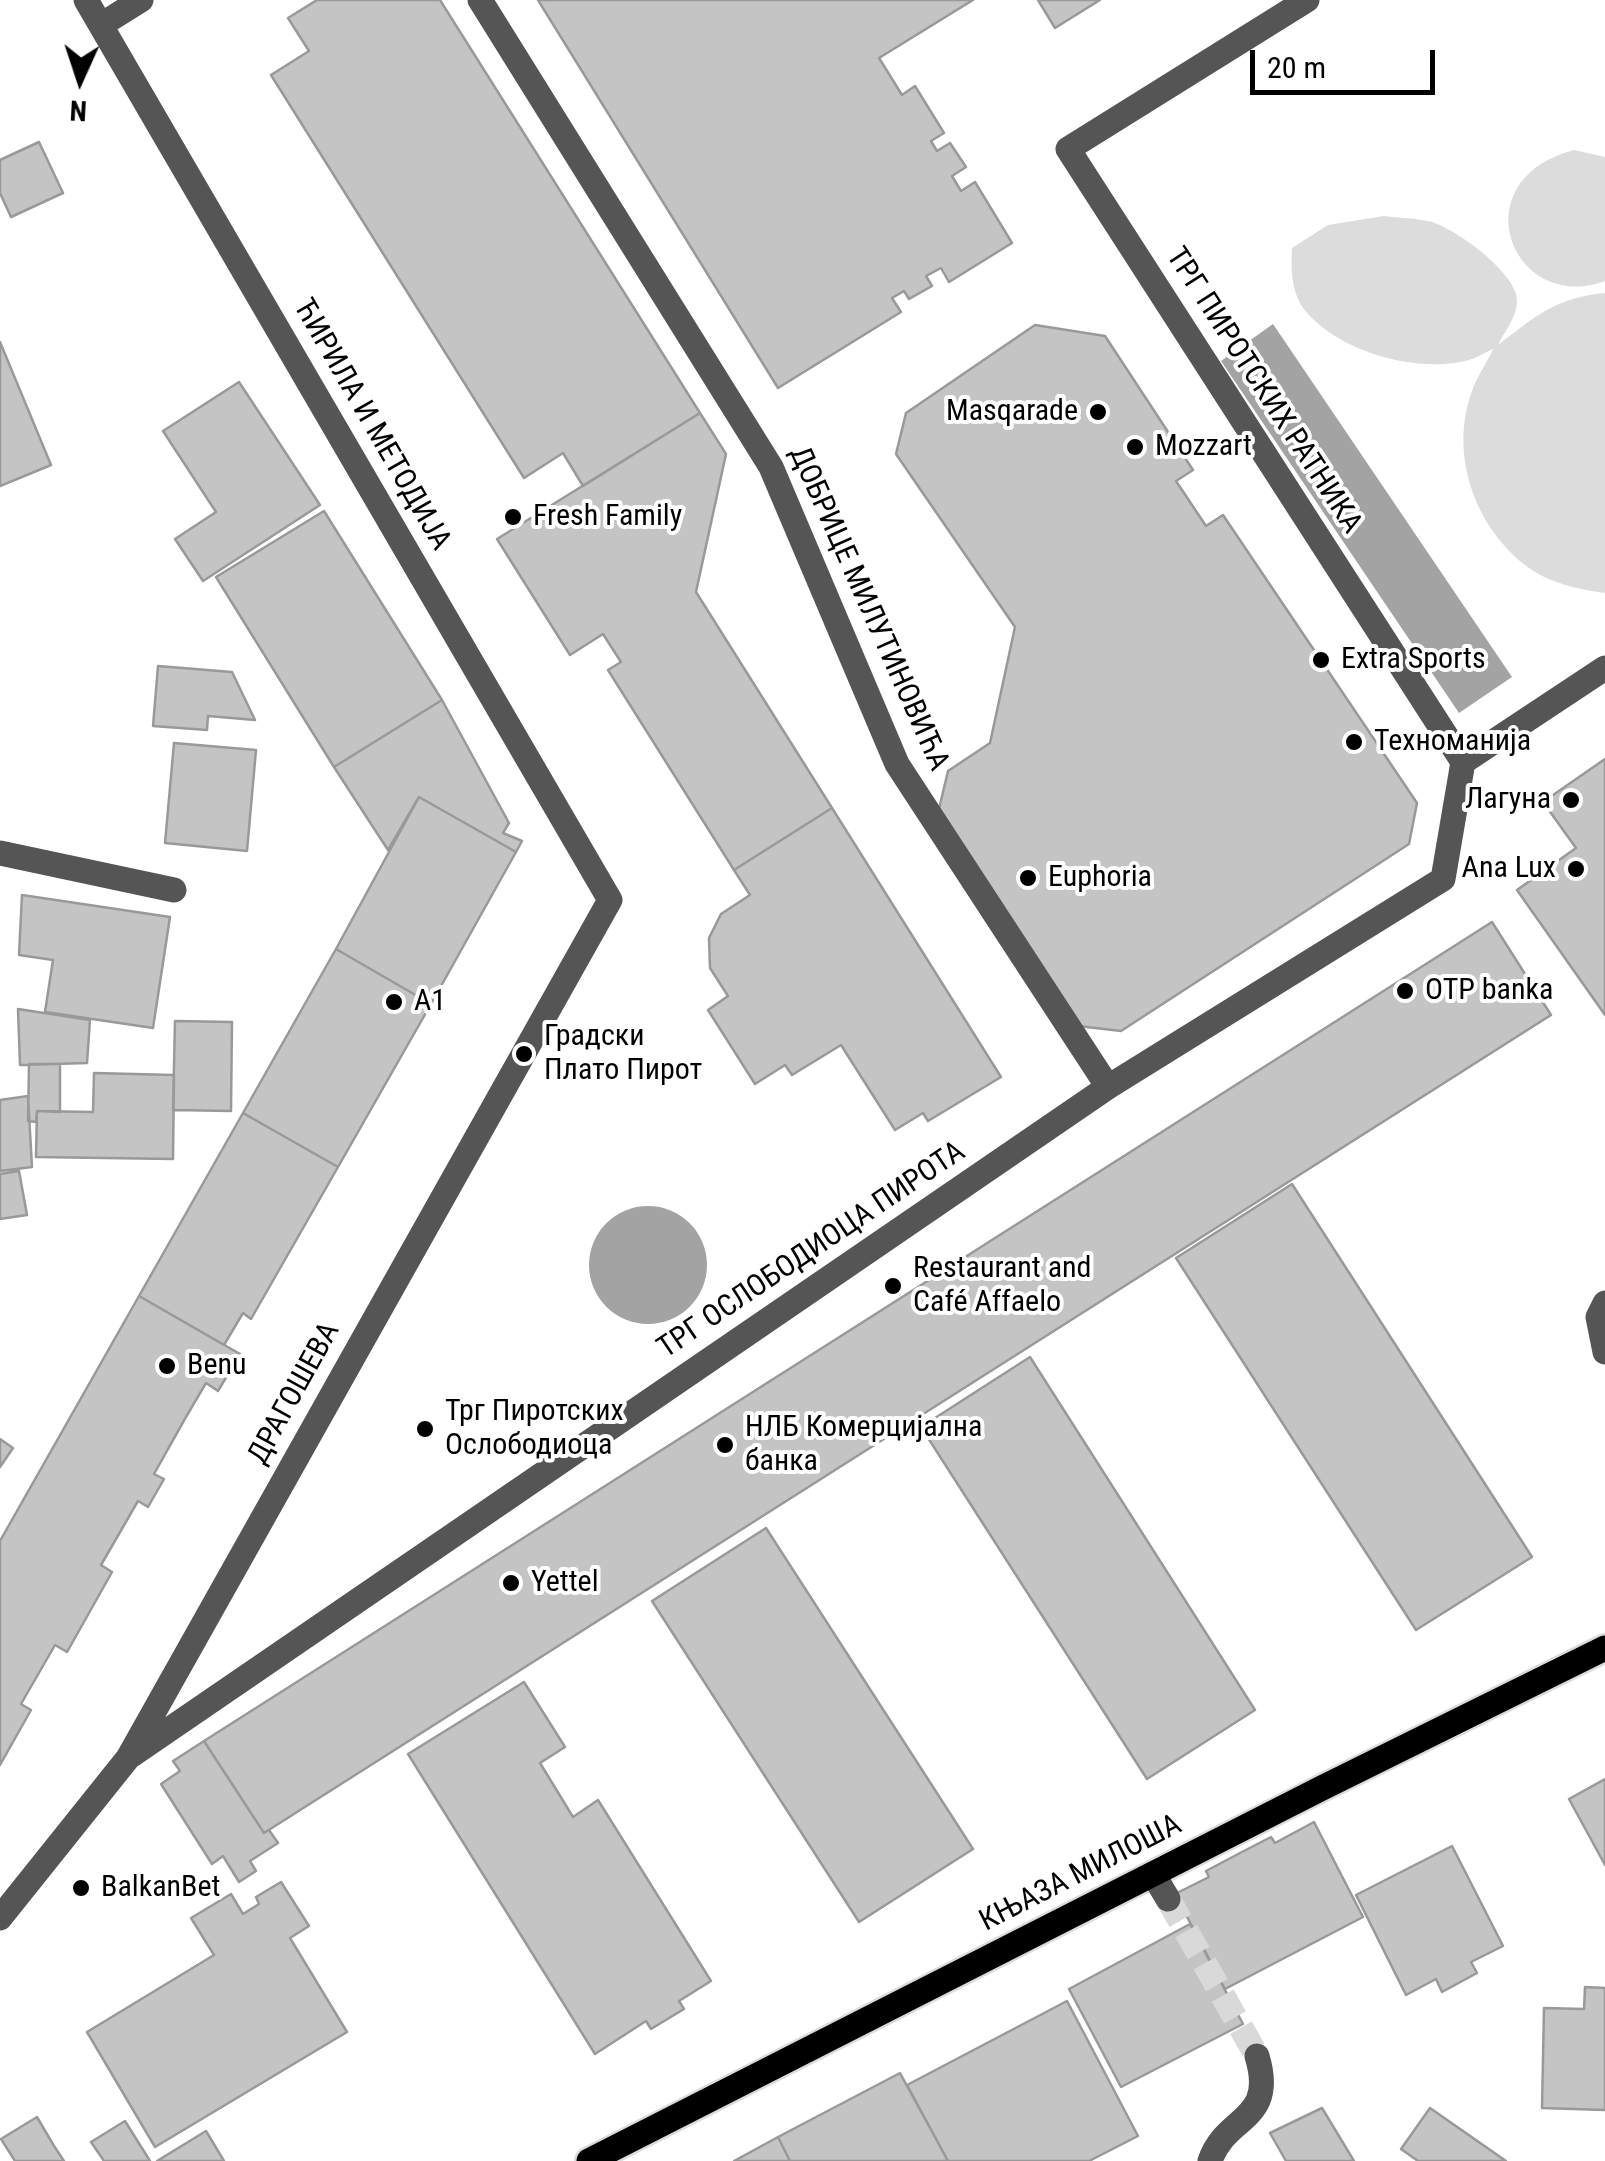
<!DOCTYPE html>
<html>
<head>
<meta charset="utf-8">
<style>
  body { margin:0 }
  #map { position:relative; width:1605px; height:2161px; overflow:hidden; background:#fff; font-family:"Roboto Condensed",sans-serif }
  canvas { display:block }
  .north { position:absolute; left:30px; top:30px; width:100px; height:100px; -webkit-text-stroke:8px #fff; paint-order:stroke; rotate:183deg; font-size:28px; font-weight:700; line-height:40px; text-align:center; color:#000 }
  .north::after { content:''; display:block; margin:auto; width:35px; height:45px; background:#000; clip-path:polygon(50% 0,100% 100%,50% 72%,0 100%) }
  .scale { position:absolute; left:1250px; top:50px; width:185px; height:45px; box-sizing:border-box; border:5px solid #000; border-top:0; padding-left:12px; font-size:30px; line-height:35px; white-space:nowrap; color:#000; -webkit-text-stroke:8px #fff; paint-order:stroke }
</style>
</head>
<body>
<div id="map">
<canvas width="1605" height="2161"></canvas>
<div class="north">N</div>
<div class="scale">20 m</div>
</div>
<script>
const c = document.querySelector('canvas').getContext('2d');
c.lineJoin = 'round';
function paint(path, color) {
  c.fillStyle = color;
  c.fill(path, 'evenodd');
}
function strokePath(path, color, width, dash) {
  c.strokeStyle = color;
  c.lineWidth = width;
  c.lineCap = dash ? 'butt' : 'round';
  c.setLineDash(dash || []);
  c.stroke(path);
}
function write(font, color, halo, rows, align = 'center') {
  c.font = font + ' "Roboto Condensed",sans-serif';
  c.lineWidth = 8;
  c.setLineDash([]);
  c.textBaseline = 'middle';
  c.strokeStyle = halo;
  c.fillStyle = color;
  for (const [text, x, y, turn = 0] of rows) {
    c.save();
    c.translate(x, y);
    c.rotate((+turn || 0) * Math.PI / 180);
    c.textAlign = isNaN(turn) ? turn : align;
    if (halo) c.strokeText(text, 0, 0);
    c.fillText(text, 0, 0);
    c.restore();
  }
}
paint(new Path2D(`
  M 1574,150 L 1605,157 L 1605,281 C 1512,315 1459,180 1574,150 Z
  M 1384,216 C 1399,218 1417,218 1432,222 C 1457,230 1509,268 1516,294 C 1521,313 1505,330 1498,345 C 1534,317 1557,297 1605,293 L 1605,593 C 1577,589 1548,583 1525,565 C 1474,525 1449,453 1472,391 C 1477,376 1487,363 1493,349 C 1484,353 1475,359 1465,361 C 1414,373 1336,351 1303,308 C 1291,290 1291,268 1292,248 L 1328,225 Z`), '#dcdcdc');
paint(new Path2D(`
  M 1273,324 L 1512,677 L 1459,713 L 1221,361 Z
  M589 1265a59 59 0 1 1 118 0a59 59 0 1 1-118 0Z`), '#a3a3a3');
const building = new Path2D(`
  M 317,0 L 440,0 L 700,413 L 583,486 L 563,453 L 524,478 L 271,75 L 309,51 L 288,18 Z
  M 538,0 L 973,0 L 879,58 L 902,95 L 915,86 L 944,133 L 931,141 L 937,151 L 950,143 L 966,167 L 952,176 L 961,191 L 975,182 L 1012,243 L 949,282 L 941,268 L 926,276 L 932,286 L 909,299 L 904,291 L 892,298 L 901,312 L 778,388 Z
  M 1038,0 L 1100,0 L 1055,28 Z
  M 39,142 L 63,193 L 11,217 L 0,193 L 0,160 Z
  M 1035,325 L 1105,336 L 1193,470 L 1176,481 L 1206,526 L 1223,515 L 1417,803 L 1409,844 L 1121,1031 L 1078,1026 L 939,809 L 948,771 L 990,743 L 1015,627 L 896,454 L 906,413 Z
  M 0,342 L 51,465 L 0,486 Z
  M 239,382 L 320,505 L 203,581 L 175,539 L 216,512 L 163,431 Z
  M 700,413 L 726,454 L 696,592 L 832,808 L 734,870 L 608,670 L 621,662 L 603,634 L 570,655 L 497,539 Z
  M 324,511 L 442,700 L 334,767 L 216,577 Z
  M 158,666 L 232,672 L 255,720 L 208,716 L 207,730 L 153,726 Z
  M 442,700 L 509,823 L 503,833 L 522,841 L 516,852 L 419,797 L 388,850 L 334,767 Z
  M 174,743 L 256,750 L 247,851 L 165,843 Z
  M 1605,759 L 1605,1015 L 1517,890 L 1576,848 L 1543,802 Z
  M 419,797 L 516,852 L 431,1004 L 336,949 Z
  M 832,808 L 1001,1077 L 928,1121 L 923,1113 L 895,1130 L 841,1045 L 792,1075 L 785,1065 L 755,1084 L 708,1010 L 728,996 L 710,968 L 709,938 L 721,914 L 750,895 L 734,870 Z
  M 22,895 L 170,917 L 153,1028 L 45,1012 L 53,960 L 19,955 Z
  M 1492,922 L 1551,1015 L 264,1833 L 204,1741 Z
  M 336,949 L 431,1004 L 338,1167 L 243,1113 Z
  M 18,1009 L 90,1020 L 87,1063 L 20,1065 Z
  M 175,1021 L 232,1022 L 231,1111 L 173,1110 Z
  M 29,1064 L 60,1064 L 60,1112 L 37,1111 L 36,1122 L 28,1121 Z
  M 94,1073 L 174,1075 L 173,1159 L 36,1157 L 37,1111 L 93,1112 Z
  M 28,1096 L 32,1167 L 0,1171 L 0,1100 Z
  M 243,1113 L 338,1167 L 251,1319 L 243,1313 L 224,1345 L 139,1296 Z
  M 19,1171 L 27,1215 L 0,1219 L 0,1174 Z
  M 1292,1184 L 1532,1557 L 1416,1630 L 1176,1258 Z
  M 139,1296 L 240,1354 L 218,1391 L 206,1383 L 186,1417 L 154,1474 L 164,1479 L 148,1507 L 138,1501 L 101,1565 L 112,1572 L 71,1645 L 67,1652 L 55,1645 L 21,1704 L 31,1710 L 0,1765 L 0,1541 Z
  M 1030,1357 L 1255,1710 L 1147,1779 L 921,1427 Z
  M 0,1439 L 13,1448 L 0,1467 Z
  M 766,1528 L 973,1849 L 859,1922 L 652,1601 Z
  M 524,1682 L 565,1747 L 540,1763 L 573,1817 L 598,1800 L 711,1981 L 679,2001 L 684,2009 L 651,2029 L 646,2021 L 595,2054 L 408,1754 Z
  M 204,1741 L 264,1833 L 269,1830 L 278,1843 L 250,1861 L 256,1871 L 239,1882 L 223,1856 L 212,1864 L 161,1784 L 180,1771 L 173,1761 Z
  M 1605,1779 L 1605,1865 L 1569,1799 Z
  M 1314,1822 L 1363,1917 L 1225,1989 L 1175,1894 L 1209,1877 L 1206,1871 L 1240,1853 L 1271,1837 L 1275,1843 Z
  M 1452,1846 L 1503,1946 L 1471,1962 L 1477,1973 L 1442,1992 L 1436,1979 L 1406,1995 L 1356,1895 Z
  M 281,1882 L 309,1926 L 290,1938 L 347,2032 L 155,2147 L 87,2032 L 214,1955 L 191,1918 L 231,1894 L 243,1914 L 259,1904 L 256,1897 Z
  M 1190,1924 L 1243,2024 L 1121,2087 L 1069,1989 Z
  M 1585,1987 L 1605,1988 L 1605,2110 L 1542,2108 L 1544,2008 L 1584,2009 Z
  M 1067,2001 L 1138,2136 L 1089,2161 L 948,2161 L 907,2085 Z
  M 900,2073 L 948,2161 L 790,2161 L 778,2137 Z
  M 1322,2108 L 1354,2161 L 1286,2161 L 1270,2133 Z
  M 1430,2108 L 1506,2161 L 1418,2161 L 1401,2149 Z
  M 37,2117 L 54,2146 L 64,2161 L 15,2161 L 1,2139 Z
  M 125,2121 L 150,2161 L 104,2161 L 91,2142 Z
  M 206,2131 L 224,2161 L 157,2161 Z
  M 778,2137 L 790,2161 L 734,2161 Z`);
paint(building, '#c4c4c4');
strokePath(building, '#999', 2.5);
strokePath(new Path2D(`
  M 1168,1899 L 1257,2056`), '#d9d9d9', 25, [25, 12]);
const major = new Path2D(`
  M 589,2161 L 1322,1788 L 1605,1648`);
strokePath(major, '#dbdbdb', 30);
strokePath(new Path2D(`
  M 480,0 L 771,467 L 897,764 L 1108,1087
  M 1307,0 L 1068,149 L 1463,762
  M 101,25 L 141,0
  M 1463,762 L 1605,668
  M 0,853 L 174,890
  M 1605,1303 L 1598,1317 L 1605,1352
  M 132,1755 L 1108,1087 L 1443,879 L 1463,762
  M 1153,1874 L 1168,1899
  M 0,1918 L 128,1758 L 610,900 L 86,0
  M 1210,2161 C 1225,2115 1277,2122 1257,2056`), '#555', 25);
strokePath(major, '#000', 25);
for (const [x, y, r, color] of [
  [1098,412,10,"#000"],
  [1135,447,10,"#000"],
  [513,517,10,"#000"],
  [1321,660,10,"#000"],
  [1354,742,10,"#000"],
  [1571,800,10,"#000"],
  [1576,869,10,"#000"],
  [1028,878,10,"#000"],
  [1405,991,10,"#000"],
  [394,1002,10,"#000"],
  [524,1054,10,"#000"],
  [893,1286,10,"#000"],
  [167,1366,10,"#000"],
  [425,1429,10,"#000"],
  [725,1445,10,"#000"],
  [511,1583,10,"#000"],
  [81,1888,10,"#000"]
]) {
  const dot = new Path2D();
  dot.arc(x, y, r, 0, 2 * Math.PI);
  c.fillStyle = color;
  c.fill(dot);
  strokePath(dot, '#fff', 4);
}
write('30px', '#000', '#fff', [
  ["ТРГ ПИРОТСКИХ РАТНИКА",1263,391,57],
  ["ЋИРИЛА И МЕТОДИЈА",371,425,60],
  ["ДОБРИЦЕ МИЛУТИНОВИЋА",868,609,66],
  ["ТРГ ОСЛОБОДИОЦА ПИРОТА",812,1251,-34],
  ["ДРАГОШЕВА",295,1394,-61],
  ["КЊАЗА МИЛОША",1081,1874,-27]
]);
write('30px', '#000', '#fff', [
  ["Masqarade",1078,412,"right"],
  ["Mozzart",1155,447],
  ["Fresh Family",533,517],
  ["Extra Sports",1341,660],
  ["Техноманија",1374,742],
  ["Лагуна",1551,800,"right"],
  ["Ana Lux",1556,869,"right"],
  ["Euphoria",1048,878],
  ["OTP banka",1425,991],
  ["A1",414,1002],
  ["Градски",544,1037],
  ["Плато Пирот",544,1071],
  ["Restaurant and",913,1269],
  ["Café Affaelo",913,1303],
  ["Benu",187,1366],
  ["Трг Пиротских",445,1412],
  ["Ослободиоца",445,1446],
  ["НЛБ Комерцијална",745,1428],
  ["банка",745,1462],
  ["Yettel",531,1583],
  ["BalkanBet",101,1888]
], 'left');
</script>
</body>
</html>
